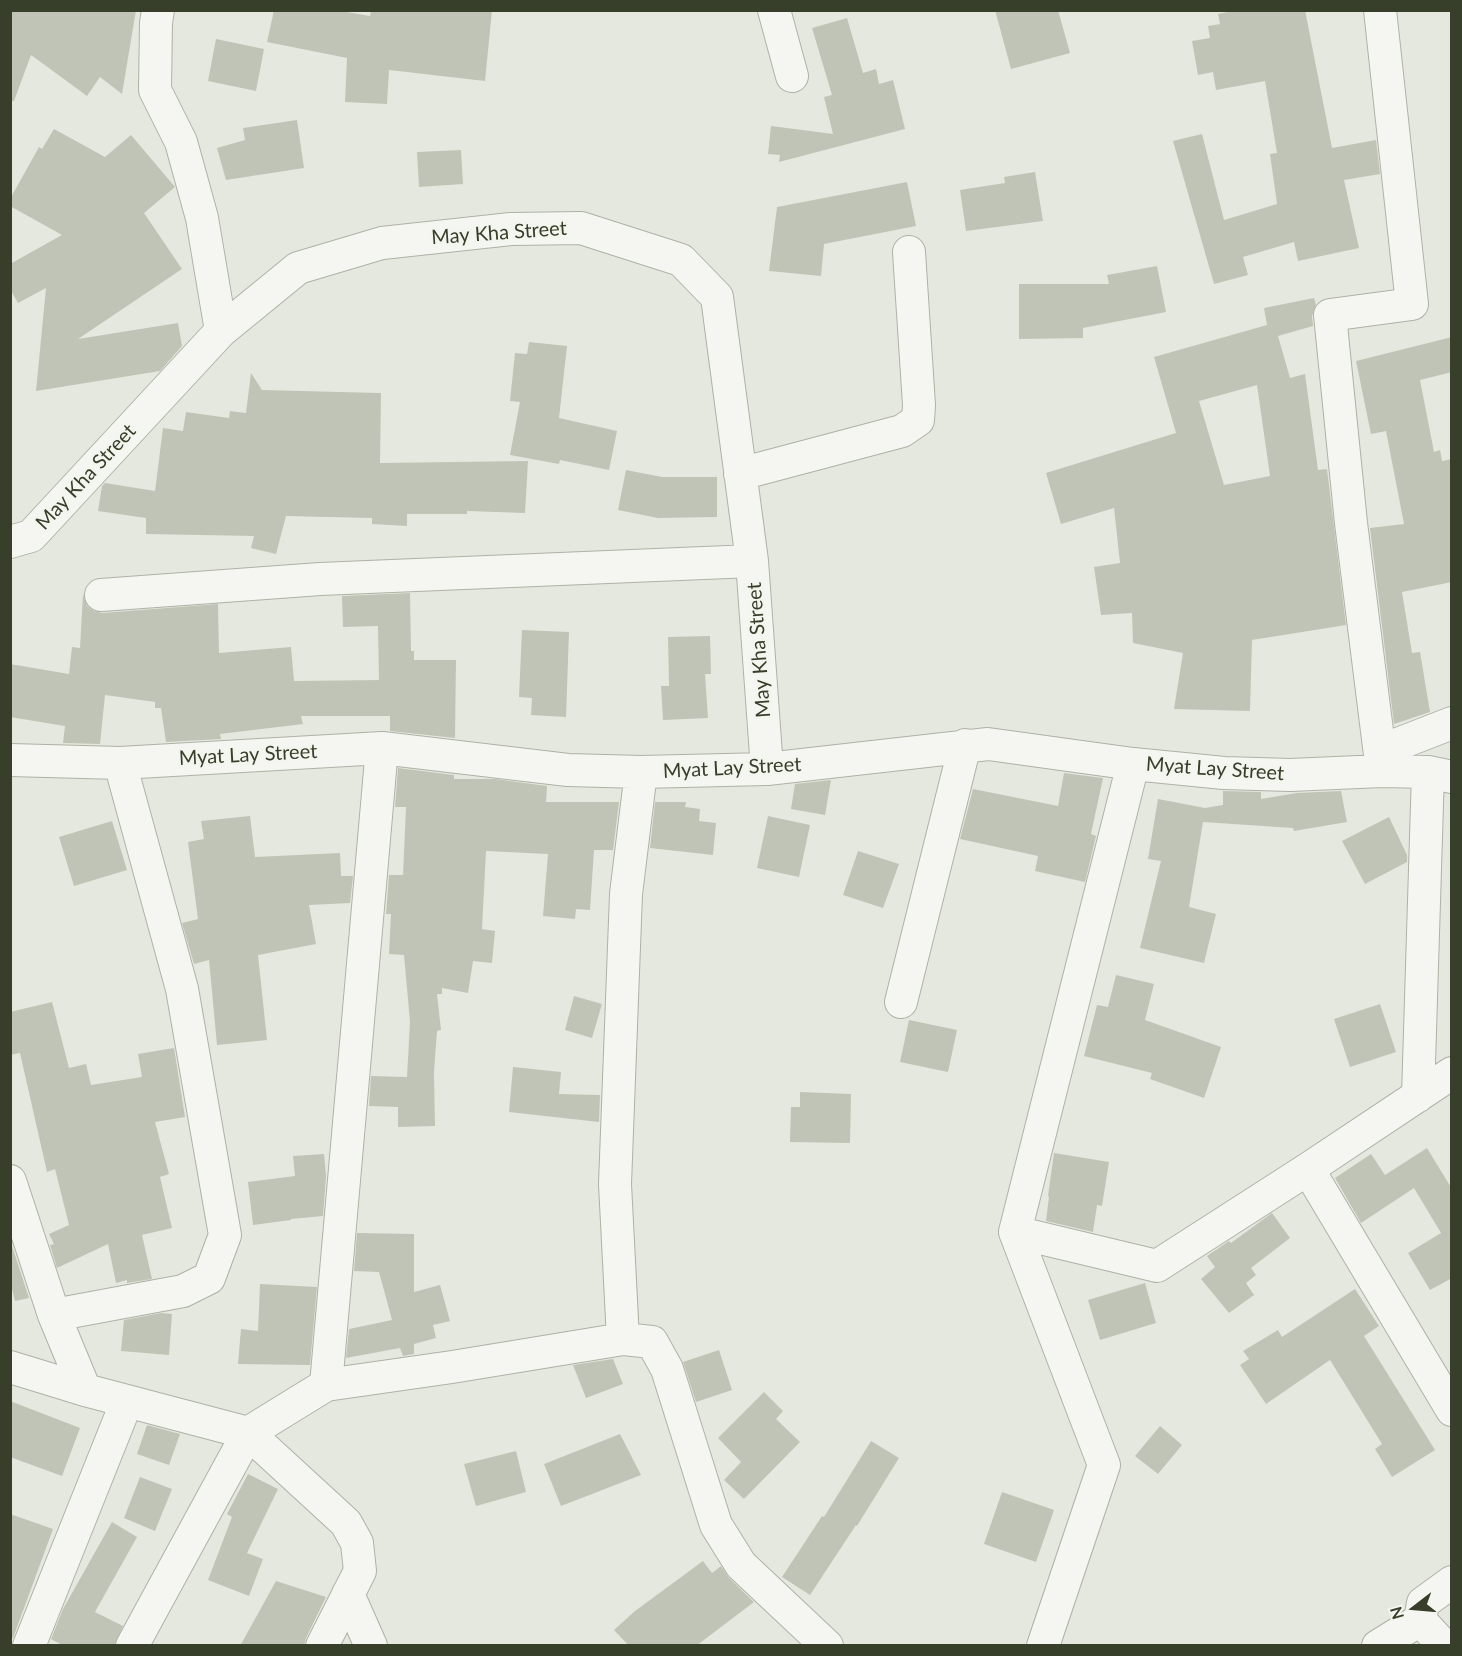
<!DOCTYPE html>
<html>
<head>
<meta charset="utf-8">
<style>
  body { margin:0 }
  #map { position:relative; width:1462px; height:1656px; overflow:hidden; background:#e5e8df; font-family:Lato,sans-serif }
  canvas { display:block }
  .frame { position:absolute; inset:0; border:12px solid #373e29; pointer-events:none }
  .north { position:absolute; left:1384px; top:1578px; width:60px; height:60px; -webkit-text-stroke:4px #f3f5ef; paint-order:stroke; rotate:254deg; font-size:16px; font-weight:700; line-height:24px; text-align:center; color:#373e29 }
  .north::after { content:''; display:block; margin:auto; width:21px; height:27px; background:#373e29; clip-path:polygon(50% 0,100% 100%,50% 72%,0 100%) }
</style>
</head>
<body>
<div id="map">
<canvas width="1462" height="1656"></canvas>
<div class="frame"></div>
<div class="north">N</div>
</div>
<script>
const c = document.querySelector('canvas').getContext('2d');
c.lineJoin = 'round';
function paint(path, color) {
  c.fillStyle = color;
  c.fill(path, 'evenodd');
}
function strokePath(path, color, width, dash) {
  c.strokeStyle = color;
  c.lineWidth = width;
  c.lineCap = dash ? 'butt' : 'round';
  c.setLineDash(dash || []);
  c.stroke(path);
}
function write(font, color, halo, rows, align = 'center') {
  c.font = font + ' Lato,sans-serif';
  c.lineWidth = 6;
  c.setLineDash([]);
  c.textBaseline = 'middle';
  c.strokeStyle = halo;
  c.fillStyle = color;
  for (const [text, x, y, turn = 0] of rows) {
    c.save();
    c.translate(x, y);
    c.rotate((+turn || 0) * Math.PI / 180);
    c.textAlign = isNaN(turn) ? turn : align;
    if (halo) c.strokeText(text, 0, 0);
    c.fillText(text, 0, 0);
    c.restore();
  }
}
paint(new Path2D(`
  M 10,10 L 136,10 L 122,94 L 100,77 L 87,96 L 31,55 L 14,101 L 10,101 Z
  M 274,10 L 335,10 L 370,16 L 371,10 L 492,10 L 485,81 L 389,70 L 387,104 L 345,102 L 347,58 L 267,42 Z
  M 995,10 L 1058,10 L 1070,53 L 1011,69 Z
  M 1238,10 L 1305,10 L 1332,148 L 1376,140 L 1380,174 L 1344,180 L 1359,248 L 1298,261 L 1294,242 L 1243,257 L 1248,275 L 1214,284 L 1173,141 L 1202,134 L 1224,220 L 1277,204 L 1270,154 L 1277,153 L 1265,81 L 1216,90 L 1213,72 L 1198,75 L 1192,41 L 1210,38 L 1208,26 L 1220,24 L 1218,14 Z
  M 847,18 L 863,73 L 876,69 L 879,84 L 893,80 L 905,129 L 779,162 L 780,155 L 768,154 L 771,126 L 833,134 L 824,97 L 832,95 L 812,28 Z
  M 216,39 L 264,49 L 256,91 L 208,81 Z
  M 297,120 L 304,168 L 226,180 L 217,148 L 245,140 L 243,128 Z
  M 54,129 L 105,157 L 131,135 L 175,187 L 144,213 L 182,269 L 78,339 L 178,323 L 182,346 L 160,371 L 36,391 L 46,288 L 18,303 L 10,289 L 10,264 L 62,235 L 10,206 L 10,199 L 39,147 L 42,149 Z
  M 461,150 L 463,184 L 419,187 L 417,152 Z
  M 1035,172 L 1043,221 L 966,231 L 960,190 L 1005,183 L 1004,177 Z
  M 907,182 L 916,226 L 824,244 L 821,276 L 769,271 L 777,207 Z
  M 1157,266 L 1166,312 L 1083,328 L 1083,338 L 1019,339 L 1019,284 L 1109,284 L 1107,275 Z
  M 1314,298 L 1316,305 L 1312,316 L 1313,326 L 1278,336 L 1290,378 L 1305,374 L 1318,470 L 1327,469 L 1346,625 L 1252,640 L 1250,711 L 1174,709 L 1183,653 L 1133,643 L 1132,613 L 1101,615 L 1094,567 L 1120,563 L 1114,508 L 1061,524 L 1046,473 L 1176,433 L 1154,357 L 1267,325 L 1264,308 ZM 1257,385 L 1270,476 L 1224,485 L 1199,401 Z
  M 1452,337 L 1452,372 L 1420,380 L 1434,452 L 1440,450 L 1442,461 L 1452,459 L 1452,582 L 1402,592 L 1412,653 L 1420,652 L 1430,712 L 1394,724 L 1370,528 L 1404,524 L 1386,431 L 1371,434 L 1356,361 Z
  M 529,342 L 567,346 L 559,418 L 617,431 L 609,470 L 560,460 L 559,464 L 510,455 L 520,402 L 510,401 L 515,353 L 527,354 Z
  M 251,373 L 262,390 L 381,393 L 380,463 L 528,461 L 525,513 L 467,511 L 467,514 L 407,514 L 407,526 L 372,524 L 372,518 L 286,516 L 276,554 L 251,548 L 254,536 L 146,534 L 146,518 L 98,511 L 102,486 L 105,483 L 155,491 L 163,428 L 183,431 L 186,412 L 229,418 L 230,411 L 246,413 Z
  M 626,470 L 662,477 L 717,477 L 717,517 L 658,518 L 618,510 Z
  M 410,593 L 411,651 L 414,651 L 414,660 L 456,660 L 455,738 L 390,731 L 390,716 L 301,716 L 303,724 L 220,734 L 221,739 L 166,742 L 161,708 L 155,708 L 155,702 L 105,695 L 100,744 L 63,743 L 65,726 L 10,717 L 10,664 L 69,674 L 72,647 L 80,648 L 83,594 L 87,606 L 94,611 L 102,613 L 218,604 L 219,653 L 291,647 L 294,681 L 379,680 L 378,626 L 343,627 L 342,596 Z
  M 522,630 L 569,632 L 566,717 L 531,715 L 532,698 L 519,697 Z
  M 710,636 L 711,674 L 705,674 L 708,718 L 663,720 L 661,686 L 669,686 L 668,637 Z
  M 398,768 L 454,775 L 454,779 L 495,779 L 547,786 L 546,802 L 619,802 L 613,850 L 594,850 L 590,910 L 576,909 L 575,919 L 543,916 L 548,854 L 486,851 L 482,929 L 495,931 L 492,963 L 473,961 L 468,993 L 442,988 L 442,994 L 437,994 L 441,1030 L 437,1031 L 434,1072 L 435,1126 L 398,1127 L 398,1107 L 369,1106 L 371,1076 L 407,1077 L 410,1022 L 404,955 L 389,954 L 391,914 L 386,914 L 389,875 L 403,875 L 406,807 L 395,807 Z
  M 1064,773 L 1103,778 L 1091,834 L 1096,836 L 1085,882 L 1035,871 L 1038,856 L 960,839 L 973,789 L 1058,806 Z
  M 831,780 L 825,815 L 791,809 L 795,784 Z
  M 1223,791 L 1261,792 L 1261,799 L 1297,793 L 1341,791 L 1347,822 L 1294,831 L 1293,828 L 1203,822 L 1189,907 L 1216,914 L 1204,963 L 1140,948 L 1161,861 L 1148,859 L 1158,799 L 1205,808 L 1223,805 Z
  M 655,802 L 686,802 L 685,807 L 700,809 L 699,821 L 716,823 L 713,855 L 650,848 Z
  M 250,816 L 255,857 L 340,853 L 341,876 L 353,876 L 350,903 L 309,905 L 316,944 L 258,955 L 267,1040 L 217,1045 L 209,960 L 194,964 L 182,923 L 198,919 L 188,842 L 204,839 L 201,821 Z
  M 768,816 L 810,825 L 799,877 L 757,868 Z
  M 1389,817 L 1407,855 L 1407,862 L 1365,884 L 1342,841 Z
  M 112,821 L 127,870 L 74,886 L 59,837 Z
  M 858,851 L 899,864 L 883,908 L 843,895 Z
  M 1116,975 L 1154,984 L 1145,1020 L 1221,1047 L 1204,1098 L 1150,1079 L 1152,1073 L 1084,1056 L 1097,1005 L 1108,1007 Z
  M 574,996 L 602,1004 L 592,1038 L 565,1030 Z
  M 52,1002 L 69,1068 L 86,1064 L 91,1085 L 142,1077 L 138,1054 L 174,1048 L 185,1117 L 155,1122 L 169,1174 L 160,1177 L 172,1228 L 142,1235 L 152,1279 L 127,1283 L 127,1280 L 116,1283 L 108,1244 L 57,1268 L 50,1245 L 54,1244 L 49,1234 L 69,1225 L 55,1169 L 47,1172 L 20,1053 L 10,1055 L 10,1012 Z
  M 1380,1004 L 1396,1052 L 1350,1067 L 1334,1019 Z
  M 909,1020 L 957,1030 L 948,1072 L 900,1062 Z
  M 513,1067 L 561,1072 L 559,1094 L 600,1095 L 599,1122 L 509,1112 Z
  M 800,1092 L 851,1094 L 850,1143 L 790,1142 L 791,1107 L 800,1107 Z
  M 1427,1148 L 1452,1189 L 1452,1278 L 1430,1290 L 1408,1253 L 1441,1233 L 1414,1188 L 1361,1223 L 1335,1178 L 1371,1154 L 1385,1175 Z
  M 1054,1153 L 1109,1162 L 1102,1206 L 1097,1205 L 1093,1232 L 1046,1221 L 1049,1197 L 1048,1196 Z
  M 324,1154 L 326,1176 L 323,1216 L 291,1219 L 291,1220 L 253,1225 L 248,1182 L 295,1176 L 293,1156 Z
  M 1272,1213 L 1290,1238 L 1251,1268 L 1256,1275 L 1246,1283 L 1254,1295 L 1229,1313 L 1201,1279 L 1215,1267 L 1207,1256 L 1229,1241 L 1231,1243 Z
  M 357,1233 L 414,1234 L 414,1292 L 440,1285 L 450,1321 L 433,1325 L 436,1338 L 414,1344 L 414,1354 L 403,1356 L 400,1348 L 346,1358 L 349,1329 L 392,1320 L 379,1272 L 354,1271 Z
  M 10,1240 L 29,1298 L 15,1301 L 12,1289 L 10,1290 Z
  M 1145,1283 L 1156,1323 L 1100,1340 L 1088,1300 Z
  M 260,1284 L 317,1287 L 310,1365 L 238,1364 L 241,1329 L 258,1331 Z
  M 1355,1289 L 1379,1326 L 1364,1336 L 1435,1450 L 1392,1477 L 1375,1449 L 1382,1444 L 1330,1360 L 1266,1404 L 1240,1365 L 1249,1359 L 1243,1351 L 1278,1330 L 1282,1337 Z
  M 161,1313 L 172,1314 L 169,1355 L 121,1351 L 124,1320 Z
  M 719,1350 L 732,1390 L 696,1402 L 683,1362 Z
  M 613,1359 L 623,1384 L 586,1398 L 573,1365 Z
  M 764,1392 L 783,1411 L 776,1419 L 800,1442 L 744,1499 L 724,1480 L 741,1462 L 718,1438 Z
  M 10,1401 L 80,1428 L 62,1476 L 10,1457 Z
  M 147,1425 L 180,1434 L 169,1465 L 137,1454 Z
  M 1160,1426 L 1182,1445 L 1158,1474 L 1135,1456 Z
  M 620,1434 L 641,1475 L 561,1506 L 544,1464 Z
  M 871,1441 L 899,1458 L 857,1526 L 856,1525 L 810,1595 L 782,1577 L 822,1516 L 824,1517 Z
  M 516,1451 L 526,1492 L 476,1506 L 464,1464 Z
  M 248,1474 L 278,1489 L 247,1553 L 263,1559 L 249,1596 L 208,1580 L 232,1517 L 227,1514 Z
  M 140,1477 L 172,1489 L 155,1531 L 124,1518 Z
  M 1002,1492 L 1054,1510 L 1036,1562 L 984,1544 Z
  M 10,1514 L 53,1529 L 13,1638 L 10,1637 Z
  M 112,1522 L 137,1537 L 95,1612 L 123,1626 L 114,1646 L 64,1646 L 51,1639 L 63,1609 Z
  M 703,1561 L 712,1573 L 721,1566 L 729,1578 L 754,1602 L 696,1646 L 629,1646 L 614,1630 L 635,1611 Z
  M 276,1581 L 326,1597 L 306,1638 L 304,1646 L 240,1646 Z`), '#c0c4b7');
const minor = new Path2D(`
  M 158,10 L 156,23 L 155,90 L 181,142 L 202,218 L 221,331
  M 774,10 L 792,76
  M 1380,10 L 1412,304 L 1330,315 L 1351,523 L 1382,771
  M 740,474 L 902,431 L 918,420 L 919,405 L 909,252
  M 10,542 L 31,536 L 221,331 L 298,268 L 382,243 L 511,229 L 581,228 L 681,260 L 717,297 L 752,561 L 767,769
  M 101,595 L 320,579 L 752,561
  M 1380,751 L 1452,723
  M 10,760 L 120,763 L 382,748 L 568,770 L 641,772 L 767,769 L 988,744 L 1133,764 L 1224,773 L 1290,775 L 1382,771 L 1428,772 L 1452,777
  M 901,1002 L 965,745
  M 1418,1096 L 1428,772
  M 1308,1169 L 1452,1410
  M 10,1181 L 54,1315 L 85,1390
  M 1015,1232 L 1157,1266 L 1308,1169 L 1452,1073
  M 54,1315 L 183,1291 L 209,1278 L 225,1235 L 182,989 L 120,763
  M 623,1339 L 615,1184 L 626,894 L 641,772
  M 10,1367 L 85,1390 L 248,1433 L 346,1523 L 357,1543 L 360,1571 L 322,1646
  M 326,1385 L 382,748
  M 348,1594 L 371,1646
  M 1420,1620 L 1423,1603 L 1452,1582
  M 1420,1620 L 1444,1646
  M 29,1646 L 127,1401
  M 132,1646 L 248,1433 L 326,1385 L 452,1367 L 623,1339 L 652,1342 L 667,1369 L 716,1525 L 741,1565 L 827,1646
  M 1043,1646 L 1104,1465 L 1015,1232 L 1133,764
  M 1378,1646 L 1420,1620`);
strokePath(minor, '#adb2a5', 34);
strokePath(minor, '#f5f6f2', 32);
write('20px', '#373e29', '#f3f5ef', [
  ["May Kha Street",499,233,-4],
  ["May Kha Street",86,477,-47],
  ["May Kha Street",759,650,-94],
  ["Myat Lay Street",248,755,-3],
  ["Myat Lay Street",732,768,-3],
  ["Myat Lay Street",1215,769,4]
]);
</script>
</body>
</html>
